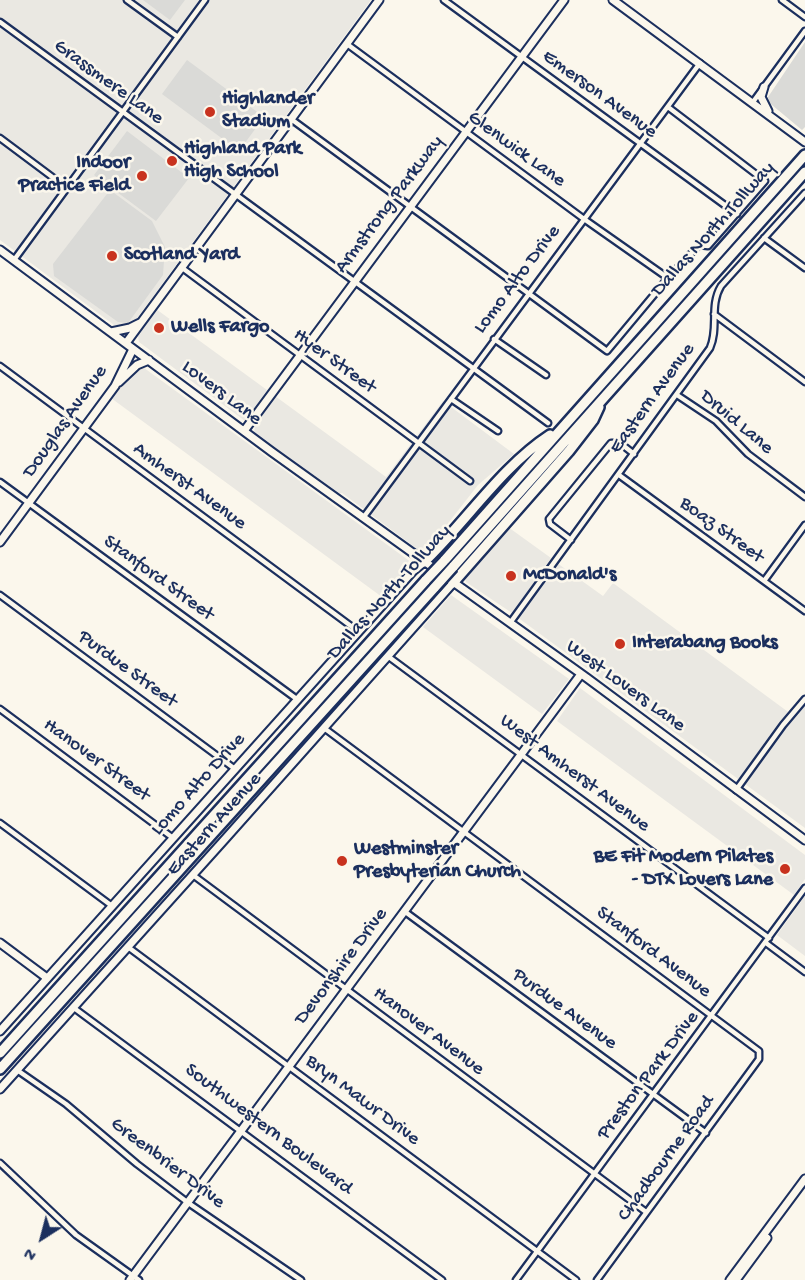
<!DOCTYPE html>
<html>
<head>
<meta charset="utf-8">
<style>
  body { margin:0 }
  #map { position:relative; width:805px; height:1280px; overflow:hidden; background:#fbf7ec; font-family:"Gochi Hand",sans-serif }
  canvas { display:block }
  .north { position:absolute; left:12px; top:1208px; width:60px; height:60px; -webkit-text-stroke:4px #fbf7ec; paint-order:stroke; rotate:216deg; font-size:16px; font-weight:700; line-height:24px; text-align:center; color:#1b2f5e }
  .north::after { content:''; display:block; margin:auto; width:21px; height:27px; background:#1b2f5e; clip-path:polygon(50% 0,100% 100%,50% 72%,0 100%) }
</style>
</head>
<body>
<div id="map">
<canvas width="805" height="1280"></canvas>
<div class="north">N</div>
</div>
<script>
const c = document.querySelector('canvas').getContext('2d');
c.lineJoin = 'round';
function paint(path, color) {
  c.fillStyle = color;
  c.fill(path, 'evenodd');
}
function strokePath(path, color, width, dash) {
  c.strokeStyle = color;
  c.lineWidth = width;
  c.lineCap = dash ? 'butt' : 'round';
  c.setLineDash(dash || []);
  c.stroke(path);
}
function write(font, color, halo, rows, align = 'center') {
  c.font = font + ' "Gochi Hand",sans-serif';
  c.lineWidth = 5;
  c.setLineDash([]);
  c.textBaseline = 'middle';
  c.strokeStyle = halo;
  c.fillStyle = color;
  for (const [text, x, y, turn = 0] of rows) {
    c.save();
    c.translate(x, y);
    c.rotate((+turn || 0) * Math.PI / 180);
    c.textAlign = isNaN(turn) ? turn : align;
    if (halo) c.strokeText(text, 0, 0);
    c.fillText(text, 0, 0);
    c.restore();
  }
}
paint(new Path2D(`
  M 0,0 L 371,0 L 132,325 L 114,325 L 0,240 Z
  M 156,309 L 267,390 L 245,421 L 139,342 L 138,336 Z
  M 140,365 L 415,565 L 382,597 L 111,398 Z
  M 275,396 L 386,477 L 443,401 L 514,454 L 478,485 L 424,554 L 342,493 L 335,494 L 254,435 L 255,422 Z
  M 508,527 L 551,558 L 512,613 L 466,582 L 465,578 Z
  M 557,563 L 603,596 L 613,583 L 795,717 L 805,705 L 805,828 L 517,617 Z
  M 451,595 L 569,679 L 542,714 L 423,627 Z
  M 580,688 L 805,855 L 805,879 L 794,895 L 557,721 Z
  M 805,896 L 805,956 L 777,935 Z`), '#eae8e2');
paint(new Path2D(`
  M 143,0 L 185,0 L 170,20 Z
  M 805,42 L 805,127 L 802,130 L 766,100 Z
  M 187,60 L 264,117 L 239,151 L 162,94 Z
  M 127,131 L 189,178 L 156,221 L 94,175 Z
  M 110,190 L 152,221 L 165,247 L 163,275 L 128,323 L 118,322 L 54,276 L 53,264 Z`), '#dadad7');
const street = new Path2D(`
  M 127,0 L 178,37
  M 444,0 L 737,214
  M 782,0 L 805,17
  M 0,22 L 548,423
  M 347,44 L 584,219 L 668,278
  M 753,102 L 805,31
  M 291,119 L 607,351 L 668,278 L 699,245 L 708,246 L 765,181 L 668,107
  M 0,138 L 67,188
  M 764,238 L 805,268
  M 14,260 L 205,0
  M 181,267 L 470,481
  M 714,314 L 805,382
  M 494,339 L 546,375
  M 0,366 L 359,632
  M 677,395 L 716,421 L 748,454 L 805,497
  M 451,399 L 498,431
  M 619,475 L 805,611
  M 0,482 L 298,700
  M 363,518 L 700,63
  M 571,540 L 550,524 L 549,519 L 611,443 L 620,443 L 634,454
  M 764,581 L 805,525
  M 0,595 L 235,769
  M 510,623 L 710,348 C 719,328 709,306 721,286 L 805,193
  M 389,657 L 769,938
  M 0,709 L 173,838
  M 324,728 L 759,1051 L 759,1059 L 597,1280
  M 736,790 L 783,725 L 805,699
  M 0,823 L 112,906
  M 193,875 L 646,1212
  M 404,911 L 706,1133
  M 766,943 L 805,972
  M 128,947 L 576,1280
  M 74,1008 L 442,1280
  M 17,1070 L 66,1104 L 137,1164 L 187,1202 L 301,1280
  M 0,1163 L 76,1235 L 139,1280
  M 516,1280 L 805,888`);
const secondary = new Path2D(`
  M 613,0 L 805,142
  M 764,87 L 761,97 L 768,111
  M 0,250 L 272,452 L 587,678 L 805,840
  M 111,332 L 130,328 L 140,323
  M 126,343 L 379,0
  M 119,382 L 137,365 L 149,360
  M 244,431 L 564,0
  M 0,542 L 115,386 L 133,349
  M 0,943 L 47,978
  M 0,1031 L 413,571 L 424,562
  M 0,1089 L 225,839 L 453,583
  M 130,1280 L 581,674
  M 730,1280 L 805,1179
  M 736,1280 L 767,1238`);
const highway = new Path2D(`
  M 444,561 L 805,155
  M 424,562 C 466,522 501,467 550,435
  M 453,567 L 805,172
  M 453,583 L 569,451 L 593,420 L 599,407
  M 0,1053 L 426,580
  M 0,1069 L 435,587`);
strokePath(street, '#1b2f5e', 9);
strokePath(secondary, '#1b2f5e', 11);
strokePath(highway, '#1b2f5e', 14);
strokePath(street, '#fbf7ec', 4.5);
strokePath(secondary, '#fbf7ec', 7);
strokePath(highway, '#fbf7ec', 9);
const highwayBridge = new Path2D(`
  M 426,580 L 444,561
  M 435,587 L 453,567`);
strokePath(highwayBridge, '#1b2f5e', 14, []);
strokePath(highwayBridge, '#fbf7ec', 9);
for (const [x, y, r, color] of [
  [210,112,6,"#c8321e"],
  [172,161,6,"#c8321e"],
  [142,176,6,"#c8321e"],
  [112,256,6,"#c8321e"],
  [159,328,6,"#c8321e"],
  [511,576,6,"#c8321e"],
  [620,644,6,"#c8321e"],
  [342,861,6,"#c8321e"],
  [785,869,6,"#c8321e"]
]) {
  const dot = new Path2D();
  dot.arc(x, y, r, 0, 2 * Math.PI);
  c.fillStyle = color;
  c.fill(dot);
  strokePath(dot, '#fbf7ec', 2);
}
write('20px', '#1b2f5e', '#fbf7ec', [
  ["Grassmere Lane",108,83,36],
  ["Emerson Avenue",599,95,36],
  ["Glenwick Lane",516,150,36],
  ["Armstrong Parkway",390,205,-53],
  ["Dallas North Tollway",714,230,-48],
  ["Lomo Alto Drive",518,280,-53],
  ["Hyer Street",334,362,36],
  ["Lovers Lane",221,394,37],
  ["Eastern Avenue",653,399,-54],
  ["Douglas Avenue",66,422,-55],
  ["Druid Lane",736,423,40],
  ["Amherst Avenue",189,487,36],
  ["Boaz Street",721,531,36],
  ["Stanford Street",158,579,36],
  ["Dallas North Tollway",390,593,-48],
  ["Purdue Street",127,670,36],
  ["West Lovers Lane",625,687,36],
  ["Hanover Street",96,761,36],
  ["West Amherst Avenue",574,774,37],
  ["Lomo Alto Drive",199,785,-48],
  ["Eastern Avenue",215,825,-48],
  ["Stanford Avenue",653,953,37],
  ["Devonshire Drive",342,967,-53],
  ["Purdue Avenue",564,1010,36],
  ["Hanover Avenue",428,1032,37],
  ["Preston Park Drive",649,1076,-53],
  ["Bryn Mawr Drive",362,1101,37],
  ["Southwestern Boulevard",268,1130,37],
  ["Chadbourne Road",667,1159,-54],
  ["Greenbrier Drive",167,1164,37]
]);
write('bold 20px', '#1b2f5e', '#fbf7ec', [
  ["Highlander",222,100],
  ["Stadium",222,123],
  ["Highland Park",184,150],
  ["High School",184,173],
  ["Indoor",130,164,"right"],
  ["Practice Field",130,187,"right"],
  ["Scotland Yard",124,256],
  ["Wells Fargo",171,328],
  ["McDonald's",523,576],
  ["Interabang Books",632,644],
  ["Westminster",354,850],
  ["Presbyterian Church",354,873],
  ["BE Fit Modern Pilates",773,858,"right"],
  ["- DTX Lovers Lane",773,881,"right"]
], 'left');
</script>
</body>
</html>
